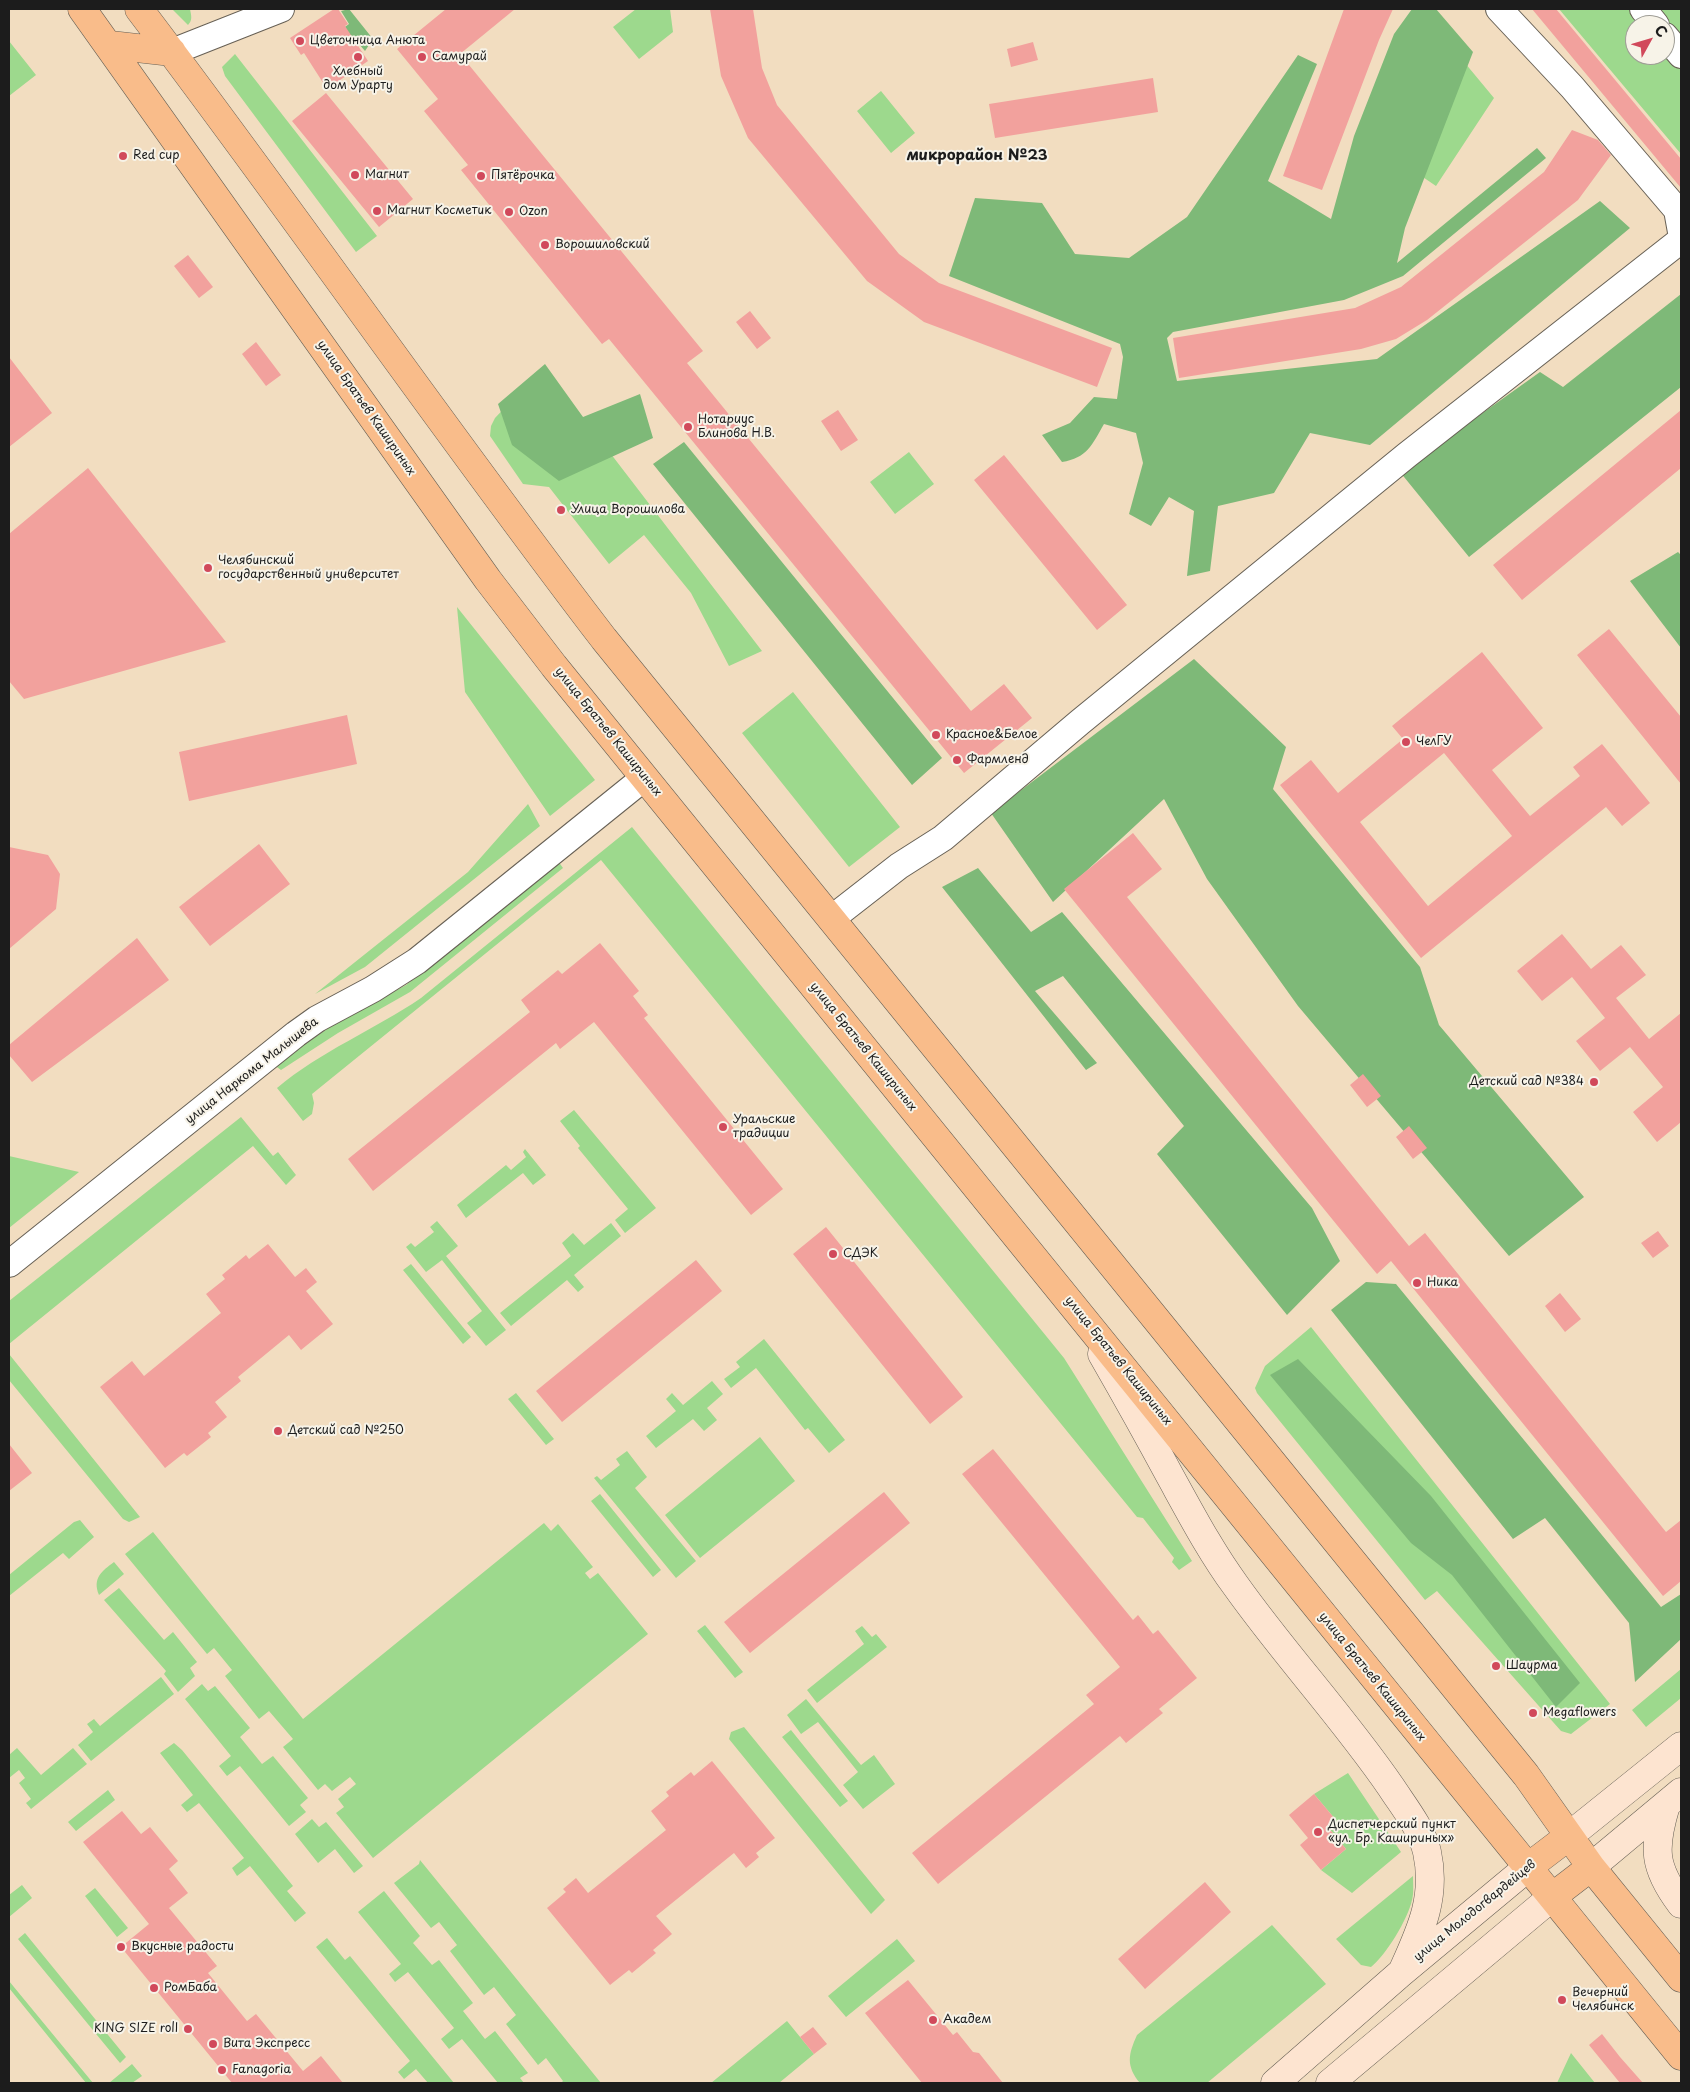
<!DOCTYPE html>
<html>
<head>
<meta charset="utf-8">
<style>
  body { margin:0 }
  #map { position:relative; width:1690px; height:2092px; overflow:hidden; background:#f2ddc0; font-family:"Playpen Sans",sans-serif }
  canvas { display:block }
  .frame { position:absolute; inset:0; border:10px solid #1c1c1c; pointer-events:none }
  .north { position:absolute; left:1625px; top:15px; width:50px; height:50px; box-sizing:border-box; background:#f7f3e8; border:1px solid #9f9d96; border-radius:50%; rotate:51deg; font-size:14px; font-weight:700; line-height:20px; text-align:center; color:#1c1c1c }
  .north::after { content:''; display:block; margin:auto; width:18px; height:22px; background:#d1495b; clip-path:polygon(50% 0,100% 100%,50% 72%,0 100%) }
</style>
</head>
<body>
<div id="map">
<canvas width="1690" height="2092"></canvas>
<div class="frame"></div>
<div class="north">С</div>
</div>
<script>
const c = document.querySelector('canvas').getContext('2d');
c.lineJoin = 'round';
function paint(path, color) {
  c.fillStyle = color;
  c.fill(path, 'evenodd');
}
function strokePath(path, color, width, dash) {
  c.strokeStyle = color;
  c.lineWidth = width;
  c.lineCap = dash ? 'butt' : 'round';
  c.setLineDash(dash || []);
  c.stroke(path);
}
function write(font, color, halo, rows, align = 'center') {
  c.font = font + ' "Playpen Sans",sans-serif';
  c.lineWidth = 4;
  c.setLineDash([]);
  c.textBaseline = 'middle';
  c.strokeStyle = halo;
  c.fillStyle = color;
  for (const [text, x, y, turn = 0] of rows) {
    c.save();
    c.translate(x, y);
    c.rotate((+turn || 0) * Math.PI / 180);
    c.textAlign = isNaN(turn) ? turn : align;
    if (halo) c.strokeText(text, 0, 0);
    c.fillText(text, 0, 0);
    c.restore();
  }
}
paint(new Path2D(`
  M 172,9 L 190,9 C 191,15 193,20 188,25 Z
  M 636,9 L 670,9 L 673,32 L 639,59 L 613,27 Z
  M 1559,9 L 1681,9 L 1681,154 ZM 1635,25 L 1665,25 L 1665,55 L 1635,55 Z
  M 9,41 L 36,75 L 9,96 Z
  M 235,54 L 377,236 L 356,252 L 225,76 L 222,67 Z
  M 1460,57 L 1494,98 L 1436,186 L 1411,169 Z
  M 881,91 L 915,133 L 891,153 L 857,111 Z
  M 545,368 L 762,651 L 729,666 L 691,593 L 644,535 L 609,564 L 549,487 L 523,484 L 490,436 L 491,426 L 495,418 L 535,376 Z
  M 909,452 L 934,484 L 895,514 L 870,482 Z
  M 457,607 L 595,780 L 550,816 L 465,692 Z
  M 793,692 L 900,827 L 849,867 L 742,733 Z
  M 528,804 L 540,826 L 365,967 L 315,994 L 468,872 Z
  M 632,827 L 1064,1358 L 1192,1561 L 1179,1570 L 1172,1562 L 1174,1558 L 1143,1518 L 1137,1517 L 601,860 L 312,1094 L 314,1103 L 312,1114 L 303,1121 L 277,1088 C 321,1051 374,1030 421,998 Z
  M 558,861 L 563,868 L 410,992 L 338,1033 L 281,1070 L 274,1065 L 330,1027 L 406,985 Z
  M 574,1110 L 656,1208 L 625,1233 L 615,1220 L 628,1209 L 578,1148 L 580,1146 L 560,1121 Z
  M 241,1117 L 273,1156 L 278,1152 L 296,1175 L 286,1185 L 253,1146 L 9,1344 L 9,1301 Z
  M 525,1149 L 546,1175 L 533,1185 L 523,1173 L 466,1218 L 457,1205 L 506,1165 L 511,1170 L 526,1157 L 523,1152 Z
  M 9,1156 L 79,1172 L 9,1228 Z
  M 437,1221 L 458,1246 L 446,1256 L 506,1330 L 486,1346 L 467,1323 L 482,1311 L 442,1260 L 426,1272 L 406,1247 L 411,1243 L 415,1247 L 434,1232 L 430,1227 Z
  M 611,1223 L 621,1236 L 574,1275 L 584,1287 L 578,1292 L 567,1280 L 511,1326 L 500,1313 L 571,1256 L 562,1243 L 573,1233 L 584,1245 Z
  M 411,1264 L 471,1337 L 463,1344 L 403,1270 Z
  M 1311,1327 L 1610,1704 L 1571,1734 L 1561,1731 L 1437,1591 L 1425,1600 L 1257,1393 L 1255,1388 L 1265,1366 Z
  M 764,1339 L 845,1440 L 829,1453 L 808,1428 L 805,1430 L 756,1368 L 731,1388 L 724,1379 L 740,1367 L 736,1362 Z
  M 9,1354 L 140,1517 L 129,1522 L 123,1519 L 9,1380 Z
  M 712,1381 L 723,1394 L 707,1408 L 717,1420 L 704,1431 L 693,1419 L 656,1448 L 646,1436 L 676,1411 L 666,1399 L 672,1393 L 683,1405 Z
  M 516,1393 L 554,1439 L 546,1445 L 508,1399 Z
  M 760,1437 L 795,1481 L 700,1558 L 665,1515 Z
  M 627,1451 L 647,1477 L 635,1488 L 696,1561 L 676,1578 L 594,1478 L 597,1476 L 601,1480 L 620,1465 L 616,1459 Z
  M 600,1494 L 661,1570 L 653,1577 L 591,1501 Z
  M 80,1520 L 94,1537 L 69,1559 L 63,1553 L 9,1596 L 9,1575 L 74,1522 Z
  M 544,1523 L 551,1531 L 558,1524 L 593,1567 L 585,1573 L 590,1579 L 598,1573 L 648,1634 L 373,1858 L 336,1813 L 344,1807 L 338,1799 L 356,1784 L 350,1777 L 332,1791 L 325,1784 L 318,1790 L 283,1747 L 293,1739 L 269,1711 L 259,1719 L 225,1676 L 232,1670 L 214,1648 L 207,1654 L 125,1554 L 153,1532 L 303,1719 Z
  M 114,1562 L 124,1574 L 99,1595 C 92,1578 102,1571 114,1562 Z
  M 119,1588 L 164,1640 L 173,1632 L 197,1662 L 190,1668 L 195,1676 L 178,1692 L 164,1674 L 166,1671 L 104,1600 Z
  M 705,1625 L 743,1672 L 735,1678 L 697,1631 Z
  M 862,1626 L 872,1637 L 876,1634 L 887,1647 L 817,1703 L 807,1690 L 864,1644 L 855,1631 Z
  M 1681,1669 L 1681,1698 L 1646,1727 L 1632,1710 Z
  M 161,1677 L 174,1694 L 91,1761 L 78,1745 L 93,1732 L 87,1724 L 94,1719 L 100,1726 Z
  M 202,1684 L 208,1691 L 215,1686 L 250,1728 L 240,1737 L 262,1764 L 273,1756 L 308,1798 L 300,1805 L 306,1812 L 289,1826 L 240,1766 L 227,1776 L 219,1766 L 231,1756 L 185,1699 Z
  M 806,1699 L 861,1765 L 874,1755 L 895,1784 L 863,1809 L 843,1785 L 858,1772 L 818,1722 L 801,1734 L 787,1715 Z
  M 744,1727 L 885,1900 L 871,1914 L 729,1739 L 731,1732 Z
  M 791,1730 L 848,1801 L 840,1807 L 782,1737 Z
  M 174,1743 L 182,1750 L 293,1886 L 287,1891 L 306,1913 L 295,1922 L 250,1866 L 237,1876 L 232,1868 L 244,1858 L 199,1803 L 187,1812 L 181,1805 L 193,1795 L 160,1753 Z
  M 17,1748 L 41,1775 L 73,1748 L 87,1764 L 31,1809 L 26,1803 L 31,1799 L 19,1783 L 25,1778 L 19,1770 L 9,1778 L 9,1755 Z
  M 1348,1773 L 1401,1852 L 1352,1893 L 1321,1870 L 1346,1849 L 1327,1826 L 1335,1819 L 1314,1794 Z
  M 108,1790 L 115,1800 L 76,1831 L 68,1822 Z
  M 312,1819 L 319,1827 L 326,1822 L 363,1866 L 354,1873 L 335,1849 L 318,1863 L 295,1834 Z
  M 420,1860 L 601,2083 L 561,2083 L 563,2081 L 546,2058 L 538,2065 L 506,2024 L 516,2015 L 494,1987 L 484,1995 L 450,1951 L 457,1945 L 439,1922 L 431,1928 L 394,1883 L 419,1864 Z
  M 1413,1876 C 1413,1884 1414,1893 1412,1900 C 1408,1919 1386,1955 1371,1967 L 1361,1965 L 1336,1939 Z
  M 22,1885 L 32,1898 L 9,1917 L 9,1895 Z
  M 95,1888 L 128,1928 L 117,1937 L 85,1896 Z
  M 384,1891 L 420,1936 L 413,1943 L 432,1965 L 439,1960 L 473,2003 L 463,2011 L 485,2039 L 495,2031 L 528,2073 L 520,2078 L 524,2083 L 498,2083 L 462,2039 L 449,2049 L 441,2039 L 454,2028 L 408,1972 L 395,1982 L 389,1974 L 401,1964 L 358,1912 Z
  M 1272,1925 L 1326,1984 L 1207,2083 L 1140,2083 C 1126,2066 1128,2055 1137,2035 Z
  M 25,1933 L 126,2057 L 120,2063 L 18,1939 Z
  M 327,1938 L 345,1960 L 350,1956 L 454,2083 L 428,2083 L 416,2069 L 404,2079 L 398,2072 L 410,2061 L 316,1947 Z
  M 897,1939 L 915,1961 L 846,2017 L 828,1996 Z
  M 9,1981 L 93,2083 L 86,2083 L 9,1988 Z
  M 787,2021 L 814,2054 L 779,2083 L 711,2083 Z
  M 1571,2053 L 1595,2083 L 1557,2083 Z
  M 132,2064 L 142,2076 L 132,2083 L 109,2083 Z`), '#9dd98d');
paint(new Path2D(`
  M 349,9 L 373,39 L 365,51 L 359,44 L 346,51 L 335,34 L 349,24 L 341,11 Z
  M 1412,9 L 1436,9 L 1473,52 L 1405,228 L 1397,263 L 1537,148 L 1546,158 L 1403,276 L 1344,300 L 1173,332 L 1167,338 L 1177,381 L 1377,359 L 1600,201 L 1630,228 L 1370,445 L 1310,433 L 1274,493 L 1218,506 L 1210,571 L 1187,576 L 1194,511 L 1169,497 L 1151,526 L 1129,514 L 1143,463 L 1136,433 L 1104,424 C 1092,445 1087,458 1062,462 L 1042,435 L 1070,423 L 1094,397 L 1117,399 L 1123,357 L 1120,344 L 949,276 L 975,198 L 1042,203 L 1075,254 L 1129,258 L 1187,217 L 1298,55 L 1317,64 L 1268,181 L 1331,219 L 1354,136 L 1394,34 Z
  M 1681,294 L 1681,387 L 1469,557 L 1400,472 L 1540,372 L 1563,387 Z
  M 545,364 L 583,417 L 640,394 L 653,438 L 559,481 L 512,445 L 498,404 Z
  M 684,442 L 942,758 L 912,785 L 653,464 Z
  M 1678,552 L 1681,555 L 1681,648 L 1630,581 Z
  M 1194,659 L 1286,747 L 1273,789 L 1420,967 L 1439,1025 L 1584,1197 L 1509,1256 L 1298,1006 L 1207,879 L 1164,799 L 1053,902 L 991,813 Z
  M 978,868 L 1031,932 L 1062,912 L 1312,1208 L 1340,1261 L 1287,1315 L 1157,1154 L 1184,1126 L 1063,976 L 1035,991 L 1097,1063 L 1086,1070 L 942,887 Z
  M 1366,1282 L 1396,1284 L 1661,1607 L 1681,1594 L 1681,1639 L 1635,1682 L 1629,1623 L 1545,1518 L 1513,1539 L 1331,1310 Z
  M 1298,1359 L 1431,1496 L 1580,1683 L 1556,1707 L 1452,1575 L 1411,1543 L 1270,1375 Z`), '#7eb978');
paint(new Path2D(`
  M 334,9 L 338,9 L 348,24 L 345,26 L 368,61 L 327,89 L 304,53 L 301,55 L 290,38 Z
  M 446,9 L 515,9 L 460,54 L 703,351 L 687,363 L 971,711 L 1004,684 L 1032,718 L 964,773 L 609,339 L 602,344 L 461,170 L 468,165 L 424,111 L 438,99 L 397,49 Z
  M 710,9 L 753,9 L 762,68 L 777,105 L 899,254 L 939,283 L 1112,348 L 1097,387 L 924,322 L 867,281 L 748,138 L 721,76 Z
  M 1344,9 L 1393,9 L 1379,40 L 1322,190 L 1283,176 Z
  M 1532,9 L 1556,9 L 1681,159 L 1681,188 Z
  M 1033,42 L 1038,60 L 1011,67 L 1007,49 Z
  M 1153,78 L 1158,112 L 995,138 L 989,104 Z
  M 326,93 L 413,199 L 379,227 L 292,121 Z
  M 1572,130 L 1598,140 L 1611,155 L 1578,200 L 1427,320 L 1396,339 L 1361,349 L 1179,378 L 1173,338 L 1355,308 L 1401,287 L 1544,172 Z
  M 188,255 L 213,287 L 199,298 L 174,266 Z
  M 750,311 L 771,338 L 757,349 L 736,322 Z
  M 256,342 L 281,375 L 266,386 L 242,354 Z
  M 9,357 L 52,413 L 9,447 Z
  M 838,410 L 858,440 L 841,451 L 821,421 Z
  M 1681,410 L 1681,468 L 1522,600 L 1493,565 Z
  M 1004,455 L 1127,605 L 1097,630 L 974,480 Z
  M 88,468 L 226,642 L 24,699 L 9,681 L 9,534 Z
  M 1609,629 L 1681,717 L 1681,784 L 1577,655 Z
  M 1482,652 L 1543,728 L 1492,770 L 1530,816 L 1580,776 L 1573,767 L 1602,744 L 1650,803 L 1622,826 L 1606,807 L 1421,958 L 1280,785 L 1311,760 L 1338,793 L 1403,739 L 1392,726 ZM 1444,753 L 1512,836 L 1428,906 L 1360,822 Z
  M 347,715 L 357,764 L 189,801 L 179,752 Z
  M 1133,833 L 1162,869 L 1127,897 L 1409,1246 L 1425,1233 L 1666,1532 L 1681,1520 L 1681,1581 L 1663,1596 L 1391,1261 L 1377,1274 L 1367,1262 L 1064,889 Z
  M 259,844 L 290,884 L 210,946 L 179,907 Z
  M 9,847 L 48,855 L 60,874 L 56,909 L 9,949 Z
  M 1562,934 L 1591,969 L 1621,945 L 1646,975 L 1616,998 L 1649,1039 L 1681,1013 L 1681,1122 L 1657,1142 L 1633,1112 L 1663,1087 L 1630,1047 L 1600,1071 L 1576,1041 L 1605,1018 L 1572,977 L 1542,1001 L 1517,971 Z
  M 137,938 L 169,980 L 32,1082 L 9,1055 L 9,1045 Z
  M 600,943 L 639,991 L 633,996 L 648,1015 L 644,1018 L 783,1189 L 751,1215 L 594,1022 L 560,1049 L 556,1043 L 373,1191 L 348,1159 L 530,1012 L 521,1000 L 558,970 L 562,974 Z
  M 1363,1074 L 1381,1096 L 1367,1107 L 1350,1085 Z
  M 1409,1126 L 1427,1148 L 1413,1159 L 1396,1137 Z
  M 826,1227 L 963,1397 L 930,1424 L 793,1254 Z
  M 1658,1231 L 1669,1246 L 1653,1258 L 1641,1243 Z
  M 268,1244 L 295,1277 L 306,1268 L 317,1282 L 306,1291 L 333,1324 L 301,1350 L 289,1335 L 238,1377 L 241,1381 L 215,1402 L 227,1417 L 208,1433 L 211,1437 L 187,1456 L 184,1453 L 165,1468 L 100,1387 L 132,1361 L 144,1376 L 221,1313 L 206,1294 L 225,1279 L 222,1275 L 246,1255 L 249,1259 Z
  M 696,1260 L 722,1291 L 562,1422 L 536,1391 Z
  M 1560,1293 L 1581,1319 L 1565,1332 L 1545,1306 Z
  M 9,1444 L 32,1473 L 9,1491 Z
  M 993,1449 L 1133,1620 L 1138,1615 L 1153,1634 L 1158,1630 L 1197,1678 L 1159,1709 L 1163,1713 L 1126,1743 L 1120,1736 L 938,1884 L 912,1853 L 1094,1704 L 1086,1695 L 1120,1667 L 962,1474 Z
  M 884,1492 L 910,1523 L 750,1653 L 724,1622 Z
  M 712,1761 L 775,1838 L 756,1853 L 759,1857 L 746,1868 L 734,1853 L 656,1916 L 672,1934 L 653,1950 L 656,1953 L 632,1973 L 629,1970 L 610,1985 L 547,1908 L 566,1892 L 563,1889 L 576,1878 L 588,1893 L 666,1830 L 651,1811 L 669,1796 L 666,1792 L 691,1772 L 694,1776 Z
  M 1314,1794 L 1335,1819 L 1327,1826 L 1346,1849 L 1321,1870 L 1300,1845 L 1308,1838 L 1289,1815 Z
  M 122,1811 L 141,1834 L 150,1827 L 178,1861 L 169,1869 L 188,1893 L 169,1908 L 217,1966 L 208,1973 L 247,2021 L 256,2014 L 303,2071 L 321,2056 L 343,2083 L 232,2083 L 121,1947 L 149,1924 L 83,1842 Z
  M 1205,1882 L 1231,1912 L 1145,1989 L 1118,1959 Z
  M 908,1980 L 953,2035 L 957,2032 L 973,2052 L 979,2053 L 1003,2083 L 922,2083 L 865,2013 Z
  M 813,2027 L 827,2044 L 814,2054 L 800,2037 Z
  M 1602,2034 L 1620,2057 L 1643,2083 L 1620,2083 L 1589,2045 Z`), '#f2a19d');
const street = new Path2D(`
  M 1499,9 L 1572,87 L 1677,210 L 1681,232
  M 1643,9 L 1656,25
  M 1665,36 L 1681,55
  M 172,52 L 281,9
  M 831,919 L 899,866 L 943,838 L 1080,722 L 1407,455 L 1681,240
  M 9,1264 L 296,1034 L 317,1019 L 373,989 L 417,961 L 644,778`);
const secondary = new Path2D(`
  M 1102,1354 C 1125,1394 1148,1435 1170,1476 C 1191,1514 1211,1552 1236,1586 C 1285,1655 1343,1717 1391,1787 C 1404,1807 1422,1829 1427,1852 C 1437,1898 1420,1932 1402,1972
  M 1666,1805 C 1653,1848 1653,1867 1681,1904
  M 1569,1836 L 1681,1746
  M 1591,1867 L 1681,1792
  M 1275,2083 L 1402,1972 L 1527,1868
  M 1330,2083 L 1552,1897`);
const primary = new Path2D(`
  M 82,9 L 488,580 L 554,666 L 1681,2056
  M 139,9 C 297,217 445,432 604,639 L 1526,1775 L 1591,1867 L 1681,1978
  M 110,45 L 172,52
  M 1527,1868 L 1569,1836
  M 1552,1897 L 1591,1867`);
strokePath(street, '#676055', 28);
strokePath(secondary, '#676055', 29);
strokePath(primary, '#676055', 29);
strokePath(street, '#fff', 26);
strokePath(secondary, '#fde4d0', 28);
strokePath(primary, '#f9bc8a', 28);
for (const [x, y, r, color] of [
  [300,41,5,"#d1495b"],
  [358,57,5,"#d1495b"],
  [422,57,5,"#d1495b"],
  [123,156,5,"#d1495b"],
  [355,175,5,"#d1495b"],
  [481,176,5,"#d1495b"],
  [377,211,5,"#d1495b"],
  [509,212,5,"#d1495b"],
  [545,245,5,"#d1495b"],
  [688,427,5,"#d1495b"],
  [561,510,5,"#d1495b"],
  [208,568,5,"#d1495b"],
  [936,735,5,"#d1495b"],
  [1406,742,5,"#d1495b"],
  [957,760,5,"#d1495b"],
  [1594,1082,5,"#d1495b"],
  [723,1127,5,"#d1495b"],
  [833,1254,5,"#d1495b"],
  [1417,1283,5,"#d1495b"],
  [278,1431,5,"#d1495b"],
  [1496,1666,5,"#d1495b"],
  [1533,1713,5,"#d1495b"],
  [1318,1832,5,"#d1495b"],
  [121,1947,5,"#d1495b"],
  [154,1988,5,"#d1495b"],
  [1562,2000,5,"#d1495b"],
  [933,2020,5,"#d1495b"],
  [188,2029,5,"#d1495b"],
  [213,2044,5,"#d1495b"],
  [222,2070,5,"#d1495b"]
]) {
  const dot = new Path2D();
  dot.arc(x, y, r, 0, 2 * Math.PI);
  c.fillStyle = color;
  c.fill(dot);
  strokePath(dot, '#f7f3e8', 2);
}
write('12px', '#1c1c1c', '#f7f3e8', [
  ["Цветочница Анюта",310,41],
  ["Самурай",432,57],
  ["Хлебный",358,72,"center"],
  ["дом Урарту",358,86,"center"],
  ["Red cup",133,156],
  ["Магнит",365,175],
  ["Пятёрочка",491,176],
  ["Магнит Косметик",387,211],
  ["Ozon",519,212],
  ["Ворошиловский",555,245],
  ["Нотариус",698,420],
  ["Блинова Н.В.",698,434],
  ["Улица Ворошилова",571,510],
  ["Челябинский",218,561],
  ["государственный университет",218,575],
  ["Красное&Белое",946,735],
  ["ЧелГУ",1416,742],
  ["Фармленд",967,760],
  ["Детский сад №384",1584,1082,"right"],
  ["Уральские",733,1120],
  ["традиции",733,1134],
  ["СДЭК",843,1254],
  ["Ника",1427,1283],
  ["Детский сад №250",288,1431],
  ["Шаурма",1506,1666],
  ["Megaflowers",1543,1713],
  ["Диспетчерский пункт",1328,1825],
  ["«ул. Бр. Кашириных»",1328,1839],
  ["Вкусные радости",131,1947],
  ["РомБаба",164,1988],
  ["Вечерний",1572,1993],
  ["Челябинск",1572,2007],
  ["Академ",943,2020],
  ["KING SIZE roll",178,2029,"right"],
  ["Вита Экспресс",223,2044],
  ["Fanagoria",232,2070]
], 'left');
write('12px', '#1c1c1c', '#f7f3e8', [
  ["улица Братьев Кашириных",366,408,55],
  ["улица Братьев Кашириных",608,732,51],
  ["улица Братьев Кашириных",863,1047,51],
  ["улица Наркома Малышева",252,1071,-38],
  ["улица Братьев Кашириных",1118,1361,51],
  ["улица Братьев Кашириных",1372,1677,51],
  ["улица Молодогвардейцев",1475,1911,-39]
]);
write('bold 15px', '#1c1c1c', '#f7f3e8', [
  ["микрорайон №23",977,156]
]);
</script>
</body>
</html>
